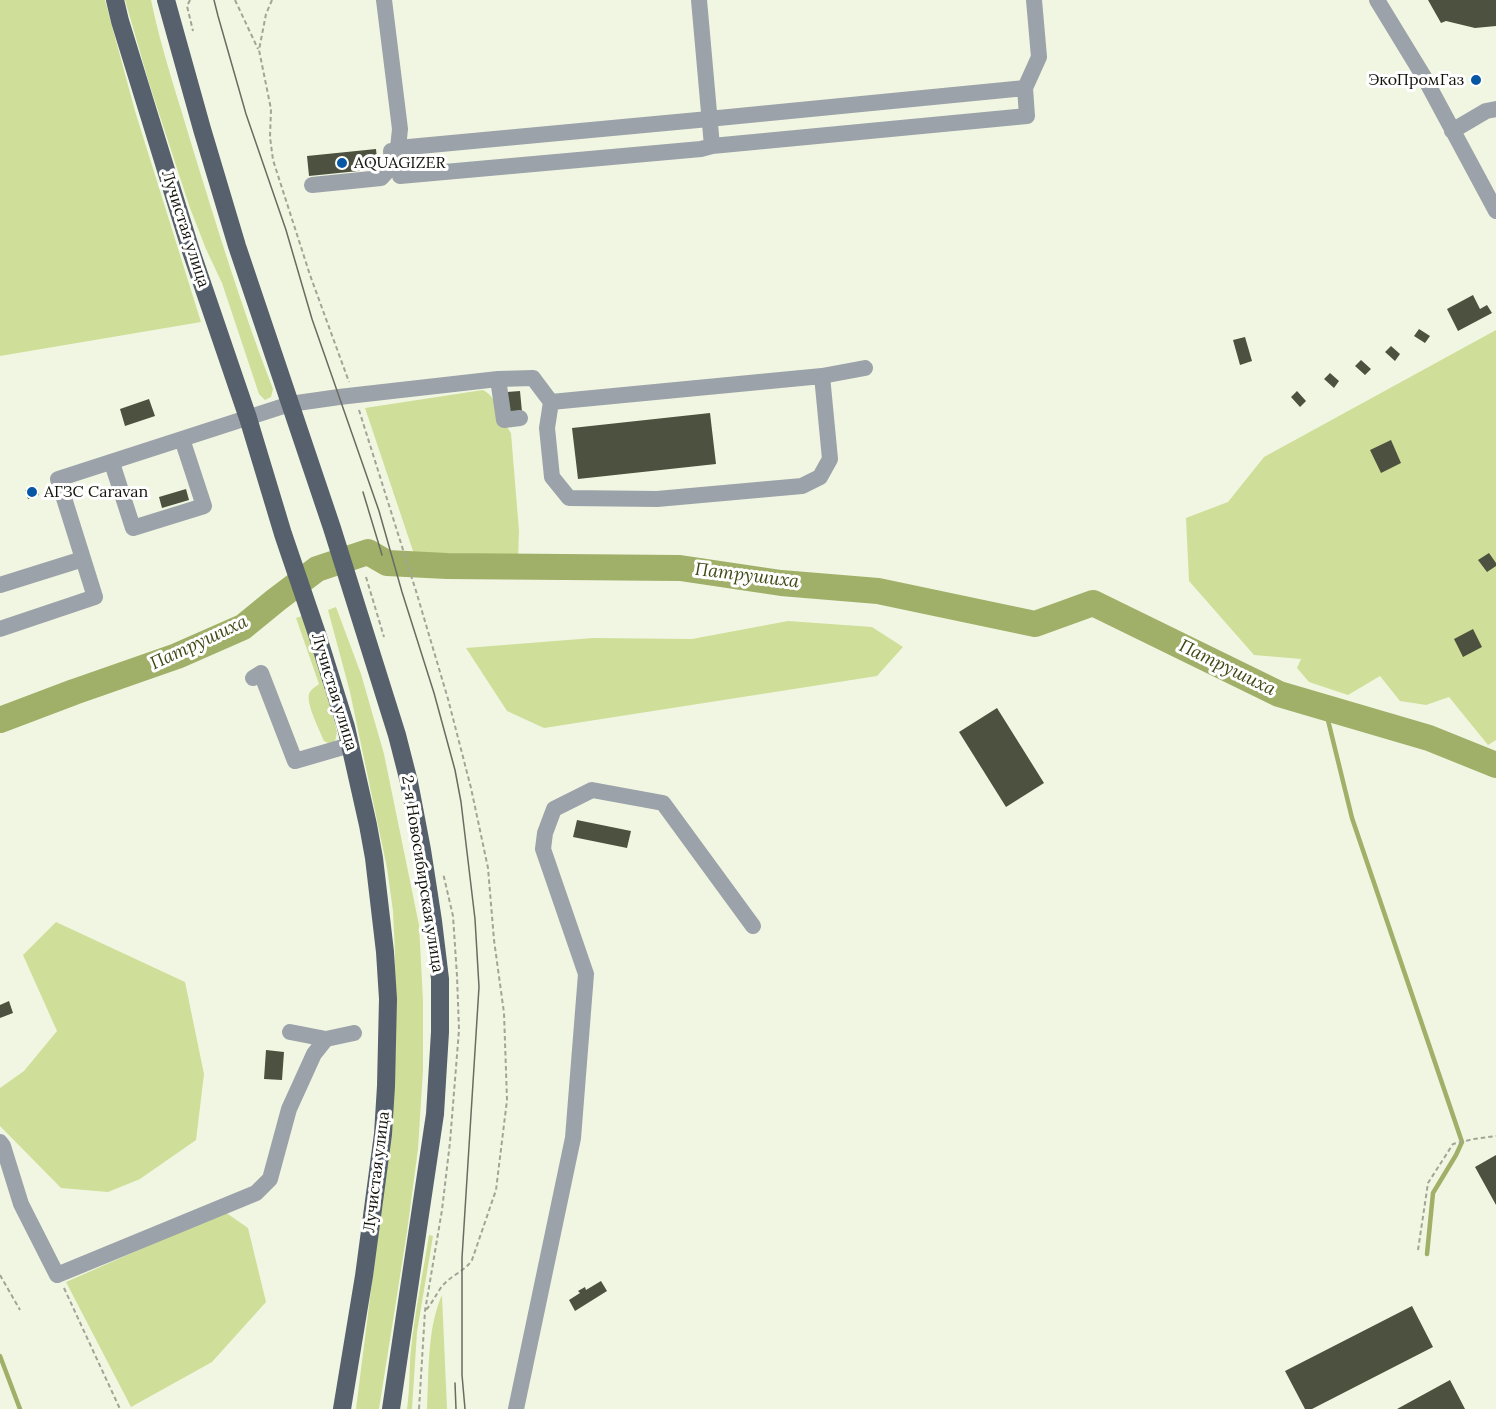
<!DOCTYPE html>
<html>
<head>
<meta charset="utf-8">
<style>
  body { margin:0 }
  canvas { display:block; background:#f0f6e1 }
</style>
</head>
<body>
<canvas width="1496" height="1409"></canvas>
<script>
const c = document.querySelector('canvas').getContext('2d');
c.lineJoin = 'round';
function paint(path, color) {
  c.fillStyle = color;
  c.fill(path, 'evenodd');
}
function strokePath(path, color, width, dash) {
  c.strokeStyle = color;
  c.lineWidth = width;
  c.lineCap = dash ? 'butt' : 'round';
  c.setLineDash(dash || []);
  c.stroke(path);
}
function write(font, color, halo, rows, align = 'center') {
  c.font = font + ' Lora,serif';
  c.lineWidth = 6;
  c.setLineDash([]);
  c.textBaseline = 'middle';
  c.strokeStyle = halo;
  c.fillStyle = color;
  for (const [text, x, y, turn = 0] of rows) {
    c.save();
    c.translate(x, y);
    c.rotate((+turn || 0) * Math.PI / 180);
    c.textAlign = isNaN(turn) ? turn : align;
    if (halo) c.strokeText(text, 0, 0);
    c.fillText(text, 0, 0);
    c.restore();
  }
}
paint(new Path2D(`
  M 0,0 L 105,0 L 135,111 L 201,322 L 0,356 Z
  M 125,0 L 151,0 C 161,49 178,98 192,146 C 217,227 242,309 273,389 L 271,397 L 265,400 L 259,394 L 222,283 L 206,249 L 190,208 L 149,83 Z
  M 1496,330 L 1496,740 L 1488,745 L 1449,697 L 1426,705 L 1400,701 L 1380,676 L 1348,695 L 1309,682 L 1297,668 L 1301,659 L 1254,655 L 1189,581 L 1186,518 L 1228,502 L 1264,457 Z
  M 483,390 C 499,399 501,419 511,433 L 519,531 L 518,560 L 415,557 L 365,408 Z
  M 336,607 L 361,674 L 384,754 L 419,925 L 423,1001 L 423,1070 L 418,1149 L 407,1232 L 379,1409 L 356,1409 L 392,1123 L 396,1039 L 395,954 L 393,911 L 387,868 L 350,692 L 328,610 Z
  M 302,616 L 329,696 L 337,732 L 335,742 L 330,744 L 324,741 C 320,731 306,704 309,694 C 311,689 315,687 319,684 L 296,618 Z
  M 788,621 L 872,627 L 903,647 L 877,676 L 544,728 L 507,711 L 466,648 L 593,638 L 692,639 Z
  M 56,922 L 185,982 L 204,1074 L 196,1140 L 140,1179 L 108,1192 L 61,1188 L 0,1126 L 0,1088 L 24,1071 L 57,1031 L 23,955 Z
  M 225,1212 L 248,1228 L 266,1302 L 212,1362 L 131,1407 L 66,1282 Z
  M 429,1235 L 433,1236 L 417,1332 L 412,1409 L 407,1409 C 410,1389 409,1369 411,1349 C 415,1311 423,1273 429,1235 Z
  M 442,1295 L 447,1409 L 427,1409 C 429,1373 427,1328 442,1295 Z`), '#cfdf99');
strokePath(new Path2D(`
  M 1325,708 L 1352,818 L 1462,1142 L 1456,1155 L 1433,1193 L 1427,1254
  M 0,1356 L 20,1409`), '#a0b069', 4.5);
strokePath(new Path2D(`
  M 0,720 L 74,692 L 177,656 L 243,627 L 276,600 L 317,569 L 368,552 L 387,563 L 447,566 L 680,568 L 781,583 L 878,591 L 1035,624 L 1093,603 L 1279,694 L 1429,738 L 1496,765`), '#a0b069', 26);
paint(new Path2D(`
  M 1428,0 L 1496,0 L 1496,26 L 1475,28 L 1446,21 L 1441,23 Z
  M 376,149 L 378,169 L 309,176 L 307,156 Z
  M 1473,295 L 1480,309 L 1487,305 L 1492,313 L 1458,331 L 1447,309 Z
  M 1419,329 L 1430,336 L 1425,343 L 1414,336 Z
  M 1245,337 L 1252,361 L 1240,365 L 1233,340 Z
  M 1391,346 L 1400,354 L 1395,361 L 1385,352 Z
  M 1361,360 L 1371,369 L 1365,375 L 1355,366 Z
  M 1330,373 L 1339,381 L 1334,388 L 1324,379 Z
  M 520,391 L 522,412 L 509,413 L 507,392 Z
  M 1297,391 L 1306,401 L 1300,407 L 1291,397 Z
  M 149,399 L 155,416 L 125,426 L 120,409 Z
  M 710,413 L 716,464 L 578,479 L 572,428 Z
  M 1391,440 L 1401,463 L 1381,473 L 1370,450 Z
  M 36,486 L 39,495 L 28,499 L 25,490 Z
  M 186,489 L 189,500 L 162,508 L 159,497 Z
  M 1489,553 L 1496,563 L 1496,566 L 1487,572 L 1478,560 Z
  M 1473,629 L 1482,647 L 1463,657 L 1454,639 Z
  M 997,708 L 1044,783 L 1006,807 L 959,732 Z
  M 577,820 L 631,831 L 627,848 L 573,837 Z
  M 9,1001 L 13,1013 L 0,1018 L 0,1005 Z
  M 266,1050 L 284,1052 L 282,1080 L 264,1079 Z
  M 1496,1155 L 1496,1205 L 1475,1167 Z
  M 601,1281 L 607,1291 L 575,1311 L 569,1300 L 580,1293 L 578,1291 L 585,1287 L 586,1290 Z
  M 1412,1306 L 1433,1347 L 1312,1409 L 1305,1409 L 1285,1371 Z
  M 1450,1380 L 1465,1409 L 1397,1409 Z`), '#4d5140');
strokePath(new Path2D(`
  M 190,0 L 187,6 L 193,31
  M 235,0 L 258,49
  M 272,0 L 266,14 L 259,50 L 271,109 L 270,137 L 273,160 L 310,275 L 349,382
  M 359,410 L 416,591 L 448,699 L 471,788 L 488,868 L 494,940 L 504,1013 L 507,1100 L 496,1190 L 472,1260 C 466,1270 454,1274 445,1283 C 437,1291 433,1303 425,1311
  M 366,577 L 384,637
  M 1418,1250 L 1428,1183 L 1453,1144 L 1474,1139 L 1496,1136
  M 0,1275 L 20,1310
  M 64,1288 L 120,1409
  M 419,1409 L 425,1311 L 442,1210 L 450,1142 L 459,1030 L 457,976 L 453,916 L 443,873`), '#a1a595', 2, [4.5, 3]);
strokePath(new Path2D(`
  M 384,0 L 400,129 L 398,148 L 400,176 L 701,149 L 712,146 L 1027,116 L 1025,88 L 698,120 L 398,148
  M 699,0 L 712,146
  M 1377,0 L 1424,77 L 1496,211
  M 1025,88 L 1039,57 L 1034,0
  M 1452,131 L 1486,111 L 1496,109
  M 312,185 L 381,178 L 392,166 L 391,151
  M 498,379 L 504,420 L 520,418
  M 551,402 L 822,376
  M 112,463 L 133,528 L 204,506 L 182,439
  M 0,585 L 83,559
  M 0,629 L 95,597 L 58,479 L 290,404 L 339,397 L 498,379 L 533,378 L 551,402 L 547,428 L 552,477 L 569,498 L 657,499 L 802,486 L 820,477 L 830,459 L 822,376 L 865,368
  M 253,678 L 261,673 L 295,761 L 350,745
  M 290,1032 L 326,1039
  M 0,1142 L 3,1146 L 21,1204 L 57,1275 L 256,1193 L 270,1179 L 289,1109 L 314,1054 L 326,1039 L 354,1033
  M 516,1409 L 573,1138 L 586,974 L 543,849 L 545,833 L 554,809 L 592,790 L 663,803 L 753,926`), '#9ca2a9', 16);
strokePath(new Path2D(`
  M 115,0 L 120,21 L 191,251 L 248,418 L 283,534 L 317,634 L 346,727 L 368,825 L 374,858 L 385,952 L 388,999 L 386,1086 L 383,1134 L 364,1276 L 342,1409
  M 166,0 L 202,129 L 237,246 L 332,528 L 397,735 L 409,782 L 422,850 L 433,921 L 440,979 L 440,1032 L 435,1114 L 391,1409`), '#57606d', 18);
strokePath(new Path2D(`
  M 214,0 L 218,16 L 246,114 L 286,230 L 312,319 L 379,511 L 402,592 L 434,693 L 455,770 L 461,802 L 475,919 L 479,987 L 462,1258 L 462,1375 L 465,1409
  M 363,492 L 382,555
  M 455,1383 L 456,1409`), '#696c60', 1.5);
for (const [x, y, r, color] of [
  [1476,80,6,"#0857a5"],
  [342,163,6,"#0857a5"],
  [32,492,6,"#0857a5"]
]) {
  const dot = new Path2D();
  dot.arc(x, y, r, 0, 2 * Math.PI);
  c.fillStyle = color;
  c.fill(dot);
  strokePath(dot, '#fff', 2);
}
write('16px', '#13140d', '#fff', [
  ["ЭкоПромГаз",1464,80,"right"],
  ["AQUAGIZER",354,163],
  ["АГЗС Caravan",44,492]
], 'left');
write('16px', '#13140d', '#fff', [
  ["Лучистая улица",185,229,72],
  ["Лучистая улица",334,692,73],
  ["2-я Новосибирская улица",422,874,81],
  ["Лучистая улица",377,1172,-83]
]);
write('italic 18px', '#3f4914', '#fff', [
  ["Патрушиха",747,576,7],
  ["Патрушиха",199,643,-25],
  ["Патрушиха",1227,668,26]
]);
</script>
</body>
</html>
